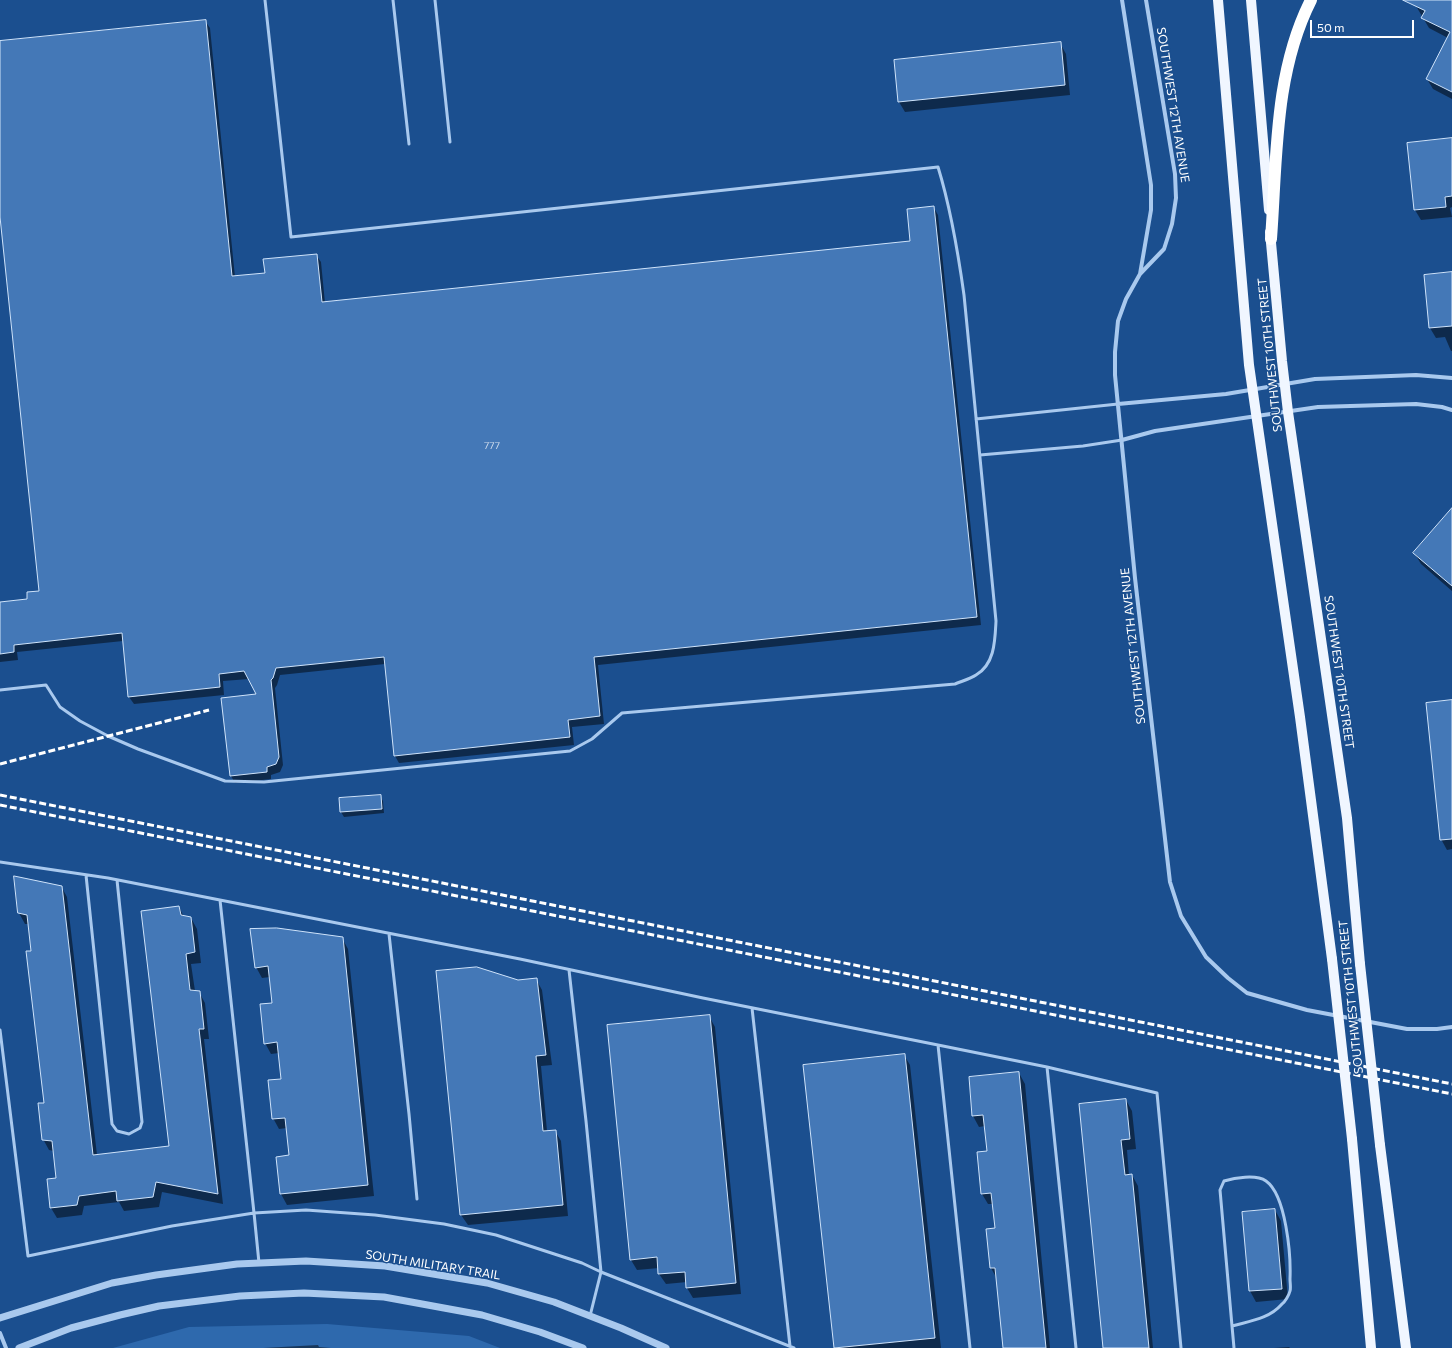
<!DOCTYPE html>
<html>
<head>
<meta charset="utf-8">
<style>
  body { margin:0 }
  #map { position:relative; width:1452px; height:1348px; overflow:hidden; background:#1b4f8f; font-family:Commissioner,sans-serif }
  canvas { display:block }
  .scale { position:absolute; left:1310px; top:20px; width:104px; height:18px; box-sizing:border-box; border:2px solid #fff; border-top:0; padding-left:5px; font-size:12px; line-height:14px; white-space:nowrap; color:#fff; -webkit-text-stroke:3px #1b4f8f; paint-order:stroke }
</style>
</head>
<body>
<div id="map">
<canvas width="1452" height="1348"></canvas>
<div class="scale">50 m</div>
</div>
<script>
const c = document.querySelector('canvas').getContext('2d');
c.lineJoin = 'round';
function paint(path, color) {
  c.fillStyle = color;
  c.fill(path, 'evenodd');
}
function strokePath(path, color, width, dash) {
  c.strokeStyle = color;
  c.lineWidth = width;
  c.lineCap = dash ? 'butt' : 'round';
  c.setLineDash(dash || []);
  c.stroke(path);
}
function write(font, color, halo, rows, align = 'center') {
  c.font = font + ' Commissioner,sans-serif';
  c.lineWidth = 3;
  c.setLineDash([]);
  c.textBaseline = 'middle';
  c.strokeStyle = halo;
  c.fillStyle = color;
  for (const [text, x, y, turn = 0] of rows) {
    c.save();
    c.translate(x, y);
    c.rotate((+turn || 0) * Math.PI / 180);
    c.textAlign = isNaN(turn) ? turn : align;
    if (halo) c.strokeText(text, 0, 0);
    c.fillText(text, 0, 0);
    c.restore();
  }
}
paint(new Path2D(`
  M 327,1324 L 469,1336 L 500,1348 L 113,1348 L 189,1327 Z`), '#2e69ad');
paint(new Path2D(`
  M 1419,0 L 1452,0 L 1452,99 L 1433,89 L 1427,79 L 1448,38 L 1429,28 L 1416,6 Z
  M 205,21 L 210,28 L 235,277 L 266,274 L 316,255 L 321,262 L 325,303 L 911,242 L 934,208 L 938,215 L 981,625 L 598,665 L 604,724 L 572,727 L 574,745 L 399,763 L 395,756 L 385,664 L 280,675 L 277,685 L 275,688 L 283,765 L 280,772 L 271,775 L 271,779 L 235,783 L 231,776 L 258,695 L 249,679 L 223,681 L 224,695 L 134,704 L 129,697 L 123,641 L 17,652 L 18,660 L 0,662 L 0,603 L 28,600 L 40,592 L 0,207 L 0,42 Z
  M 1060,43 L 1066,54 L 1070,95 L 905,112 L 899,102 L 895,61 Z
  M 1452,139 L 1452,207 L 1450,208 L 1452,217 L 1421,220 L 1415,210 L 1408,144 Z
  M 1452,273 L 1452,351 L 1451,351 L 1445,337 L 1436,338 L 1430,328 L 1425,276 Z
  M 1452,509 L 1452,591 L 1421,564 L 1415,554 Z
  M 1452,701 L 1452,849 L 1447,850 L 1441,839 Z
  M 380,796 L 383,801 L 384,813 L 344,817 L 341,812 Z
  M 61,886 L 67,897 L 97,1155 L 170,1147 L 179,907 L 184,917 L 191,918 L 197,929 L 201,963 L 191,964 L 195,991 L 199,992 L 205,1003 L 209,1039 L 204,1039 L 223,1204 L 162,1192 L 159,1207 L 124,1211 L 119,1202 L 84,1206 L 82,1215 L 57,1218 L 51,1208 L 57,1179 L 54,1151 L 49,1150 L 43,1139 L 45,1104 L 33,952 L 29,924 L 25,924 L 19,913 Z
  M 342,938 L 348,949 L 374,1196 L 287,1205 L 281,1194 L 277,1158 L 290,1156 L 287,1128 L 279,1129 L 273,1118 L 282,1080 L 279,1053 L 271,1054 L 265,1043 L 273,1004 L 270,977 L 262,978 L 256,967 Z
  M 437,972 L 518,981 L 536,979 L 542,990 L 552,1065 L 541,1066 L 547,1131 L 555,1131 L 561,1141 L 568,1216 L 468,1225 L 461,1215 Z
  M 709,1016 L 715,1027 L 741,1294 L 693,1298 L 687,1288 L 687,1282 L 666,1284 L 659,1274 L 659,1268 L 637,1270 L 631,1260 Z
  M 904,1055 L 910,1065 L 941,1348 L 835,1348 L 804,1065 Z
  M 1019,1073 L 1025,1084 L 1050,1348 L 1004,1348 L 997,1279 L 991,1268 L 987,1230 L 996,1229 L 994,1204 L 988,1204 L 982,1194 L 988,1152 L 985,1126 L 979,1127 L 973,1116 L 970,1078 Z
  M 1126,1100 L 1132,1111 L 1136,1149 L 1127,1150 L 1129,1176 L 1132,1175 L 1138,1186 L 1153,1348 L 1104,1348 L 1080,1104 Z
  M 1275,1210 L 1281,1221 L 1288,1299 L 1256,1302 L 1250,1291 L 1243,1213 Z
  M 318,1345 L 319,1347 L 331,1348 L 263,1348 Z
  M 1289,1347 L 1290,1348 L 1274,1348 Z`), '#0007');
const building = new Path2D(`
  M 1403,0 L 1452,0 L 1452,92 L 1426,79 L 1450,32 L 1421,18 L 1425,11 Z
  M 206,20 L 232,276 L 265,273 L 263,259 L 317,254 L 322,302 L 910,241 L 907,209 L 934,206 L 977,617 L 594,657 L 600,716 L 568,720 L 570,737 L 394,756 L 384,657 L 276,668 L 273,678 L 271,680 L 279,757 L 276,764 L 267,767 L 267,772 L 230,776 L 221,698 L 256,694 L 244,671 L 219,674 L 220,687 L 128,697 L 122,633 L 14,645 L 14,652 L 0,654 L 0,602 L 27,599 L 27,592 L 39,591 L 0,217 L 0,41 Z
  M 1061,42 L 1065,85 L 898,102 L 894,60 Z
  M 1452,138 L 1452,196 L 1445,197 L 1446,207 L 1414,210 L 1407,143 Z
  M 1452,272 L 1452,326 L 1429,328 L 1424,275 Z
  M 1452,508 L 1452,586 L 1413,553 Z
  M 1452,700 L 1452,839 L 1440,840 L 1426,703 Z
  M 381,795 L 382,809 L 340,812 L 339,798 Z
  M 14,876 L 62,886 L 93,1155 L 169,1146 L 141,911 L 179,906 L 181,915 L 191,917 L 195,952 L 186,954 L 190,990 L 200,991 L 204,1029 L 199,1029 L 218,1194 L 156,1182 L 153,1197 L 117,1201 L 116,1191 L 79,1196 L 77,1205 L 50,1208 L 47,1179 L 56,1178 L 52,1141 L 42,1140 L 38,1103 L 44,1103 L 26,951 L 31,951 L 27,915 L 18,913 Z
  M 277,928 L 343,937 L 368,1185 L 280,1194 L 276,1157 L 289,1155 L 285,1118 L 272,1119 L 268,1080 L 281,1079 L 277,1042 L 264,1044 L 260,1004 L 272,1003 L 268,966 L 255,968 L 250,929 Z
  M 477,967 L 518,980 L 537,978 L 546,1055 L 536,1056 L 543,1131 L 556,1130 L 563,1205 L 460,1215 L 436,971 Z
  M 710,1015 L 736,1283 L 686,1288 L 685,1272 L 658,1274 L 657,1257 L 630,1260 L 607,1025 Z
  M 905,1054 L 935,1338 L 834,1348 L 803,1065 Z
  M 1019,1072 L 1046,1348 L 1003,1348 L 995,1268 L 990,1268 L 986,1229 L 995,1228 L 991,1193 L 981,1194 L 977,1152 L 987,1151 L 983,1115 L 972,1116 L 969,1077 Z
  M 1126,1099 L 1130,1139 L 1121,1140 L 1125,1175 L 1132,1174 L 1149,1348 L 1103,1348 L 1079,1104 Z
  M 1275,1209 L 1282,1289 L 1249,1291 L 1242,1212 Z`);
paint(building, '#4478b7');
strokePath(building, '#cfe3fa', 1);
strokePath(new Path2D(`
  M 393,0 L 409,144
  M 435,0 L 450,142
  M 976,419 L 1118,404
  M 980,455 L 1083,446 L 1122,440
  M 0,690 L 46,685 L 60,707 L 80,721 L 108,736 L 138,749 L 225,781 L 264,782 L 570,751 L 592,739 L 622,713 L 955,684 C 962,681 970,679 976,675 C 995,664 995,640 996,621 L 964,295 C 958,252 951,209 938,167 L 291,237 L 265,0
  M 0,862 L 108,878 L 520,959 L 703,998 L 938,1045
  M 86,875 L 112,1124 L 117,1131 L 129,1134 L 140,1128 L 142,1122 L 117,880
  M 220,900 L 254,1213 L 306,1210 L 375,1215 L 444,1224 L 496,1235 L 582,1263 L 601,1272 L 590,1316
  M 389,934 L 409,1114 L 417,1199
  M 569,970 L 586,1121 L 601,1272 L 794,1348
  M 752,1008 L 790,1346
  M 0,1030 L 28,1256 L 172,1226 L 254,1213 L 259,1263
  M 1047,1067 L 1157,1093 L 1181,1348
  M 1232,1326 C 1250,1321 1269,1319 1282,1304 C 1285,1302 1289,1295 1290,1291 C 1291,1288 1290,1283 1290,1279 C 1291,1255 1286,1195 1266,1181 C 1256,1174 1234,1178 1224,1181 L 1220,1190 L 1232,1326 L 1234,1348
  M 970,1348 L 938,1045 L 1047,1067 L 1076,1348`), '#a9c9ee', 3);
strokePath(new Path2D(`
  M 1122,0 L 1151,185 L 1151,210 L 1140,274
  M 1146,0 L 1175,174 L 1176,198 L 1172,224 L 1164,249 L 1140,274 L 1126,299 L 1118,321 L 1115,352 L 1115,375 L 1135,578 L 1170,882 L 1181,916 L 1206,957 L 1228,978 L 1247,993 L 1307,1010 L 1407,1029 L 1437,1029 L 1452,1027
  M 1118,404 L 1226,394 L 1315,379 L 1416,375 L 1452,378
  M 1122,440 L 1155,431 L 1318,407 L 1416,404 L 1442,407 L 1452,410
  M 0,1333 L 6,1348`), '#a9c9ee', 4);
strokePath(new Path2D(`
  M 0,1318 L 112,1283 L 156,1275 L 237,1264 L 306,1261 L 385,1266 L 487,1283 L 554,1302 L 621,1328 L 666,1348
  M 19,1348 L 71,1328 L 120,1315 L 159,1306 L 240,1296 L 304,1293 L 384,1297 L 482,1315 L 540,1332 L 583,1348`), '#a9c9ee', 7);
strokePath(new Path2D(`
  M 1218,0 L 1249,365 L 1300,717 L 1332,959
  M 1251,0 L 1269,210
  M 1270,232 L 1282,361 L 1288,412 L 1347,818 L 1360,964
  M 1352,1139 L 1371,1348
  M 1380,1145 L 1406,1348`), '#f0f6ff', 10);
strokePath(new Path2D(`
  M 1271,239 C 1277,158 1274,73 1311,0`), '#fff', 12);
strokePath(new Path2D(`
  M 0,764 L 209,710
  M 0,795 L 1452,1084
  M 0,805 L 1452,1094`), '#fff', 3, [7, 3]);
strokePath(new Path2D(`
  M 1332,959 L 1352,1139
  M 1360,964 L 1380,1145`), '#f0f6ff', 10);
write('10px', '#d0dded', null, [
  ["777",492,446]
]);
write('12px', '#fff', '#1b4f8f', [
  ["SOUTHWEST 12TH AVENUE",1173,105,81],
  ["SOUTHWEST 10TH STREET",1270,355,-96],
  ["SOUTHWEST 12TH AVENUE",1133,646,-96],
  ["SOUTHWEST 10TH STREET",1339,672,82],
  ["SOUTHWEST 10TH STREET",1351,997,-96],
  ["SOUTH MILITARY TRAIL",433,1265,9]
]);
</script>
</body>
</html>
